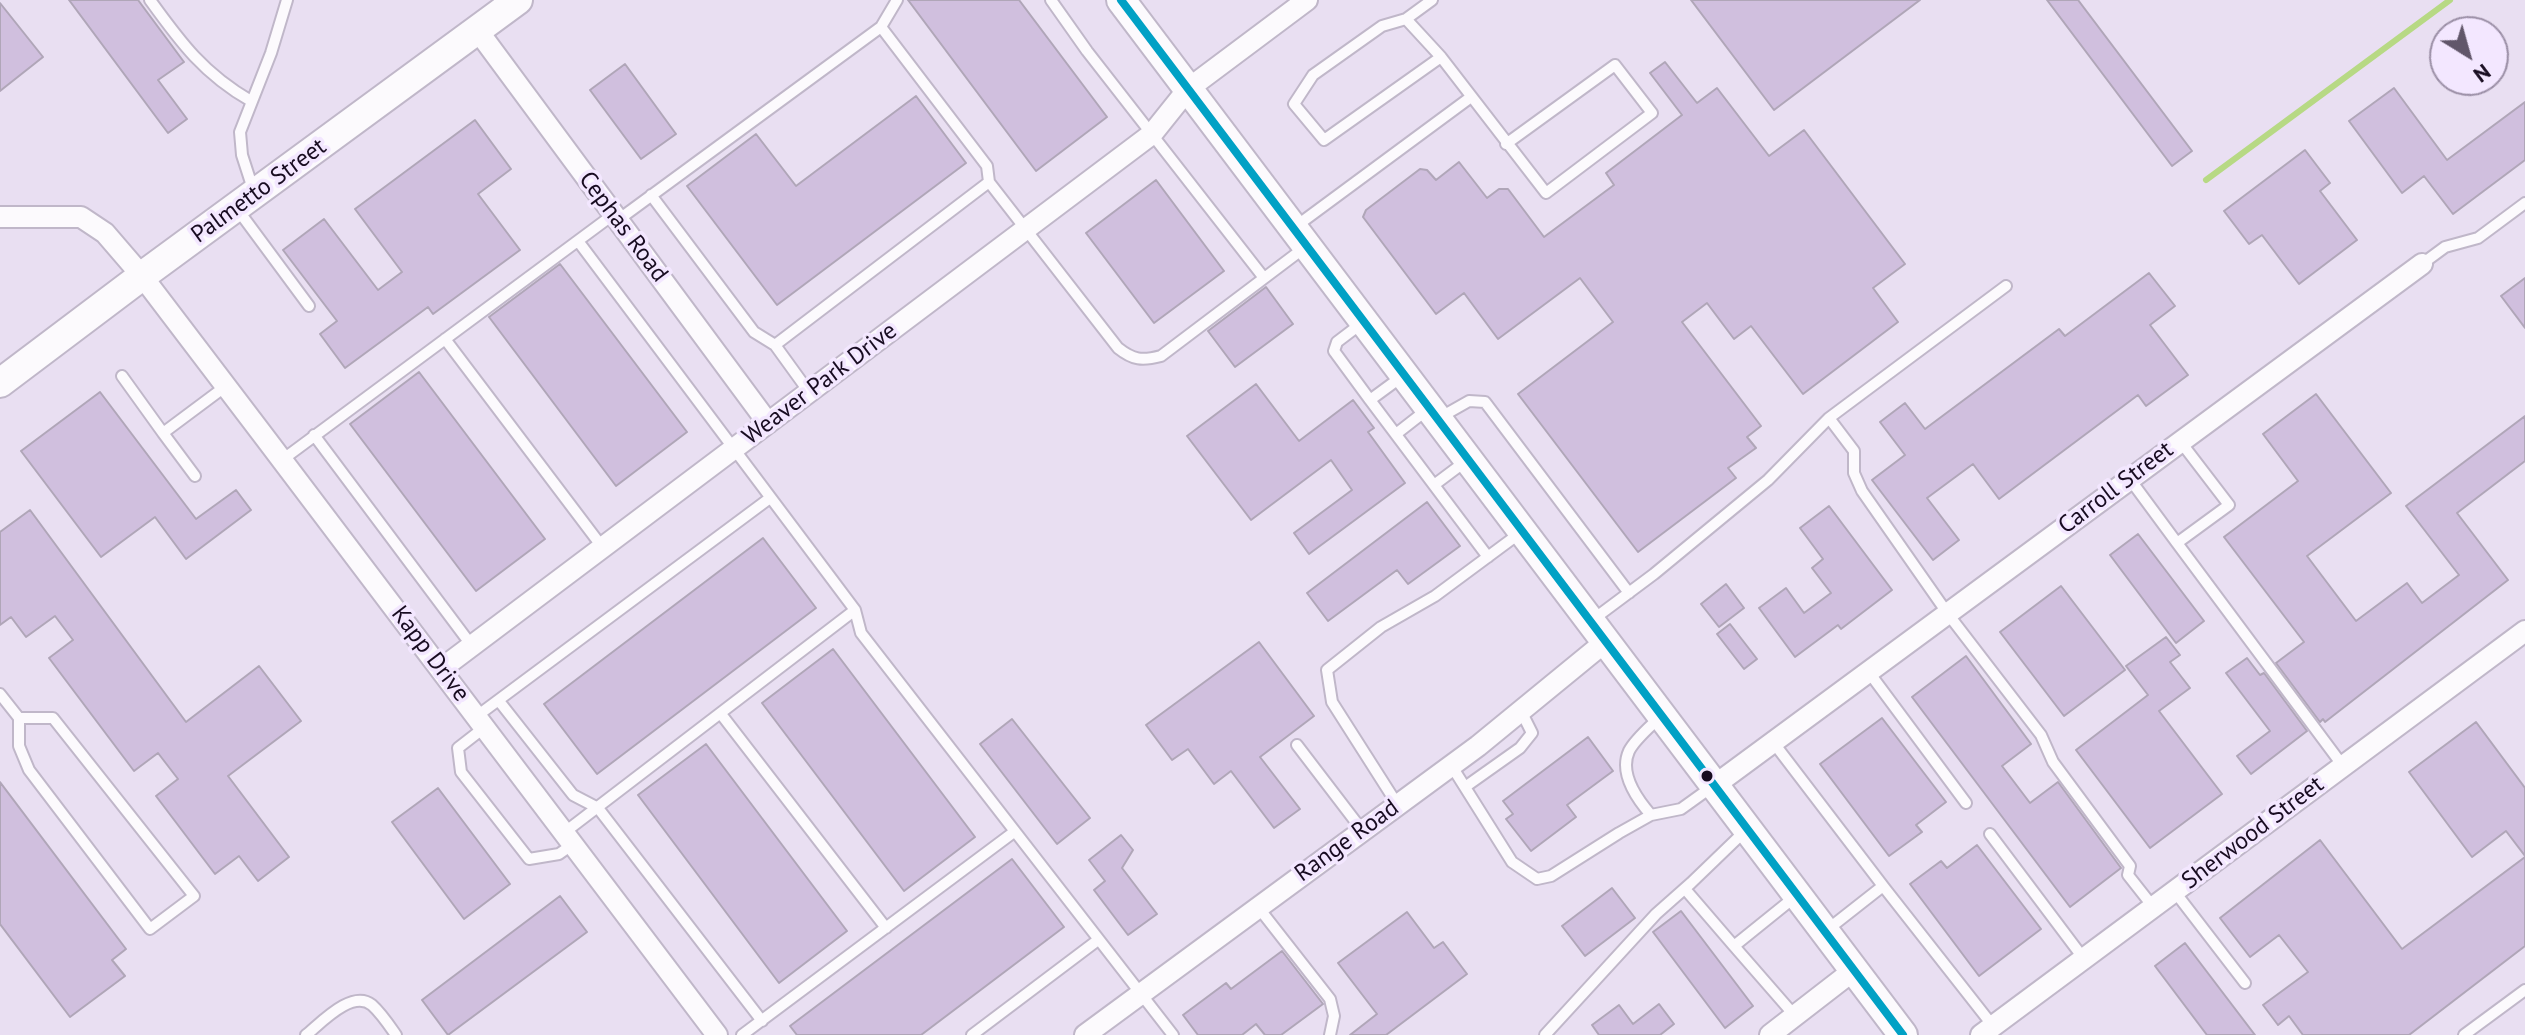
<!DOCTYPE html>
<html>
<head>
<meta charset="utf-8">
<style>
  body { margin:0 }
  #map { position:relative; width:2525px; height:1035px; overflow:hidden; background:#e9dff2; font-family:"PT Sans",sans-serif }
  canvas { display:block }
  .north { position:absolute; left:2429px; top:16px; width:80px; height:80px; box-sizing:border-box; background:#f3e7ff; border:2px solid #9b8fa6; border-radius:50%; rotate:143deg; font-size:22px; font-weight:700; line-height:32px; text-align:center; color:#180c21 }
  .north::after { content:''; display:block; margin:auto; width:28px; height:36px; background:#61566a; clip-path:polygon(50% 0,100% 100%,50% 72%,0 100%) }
</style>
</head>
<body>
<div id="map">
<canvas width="2525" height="1035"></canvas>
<div class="north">N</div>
</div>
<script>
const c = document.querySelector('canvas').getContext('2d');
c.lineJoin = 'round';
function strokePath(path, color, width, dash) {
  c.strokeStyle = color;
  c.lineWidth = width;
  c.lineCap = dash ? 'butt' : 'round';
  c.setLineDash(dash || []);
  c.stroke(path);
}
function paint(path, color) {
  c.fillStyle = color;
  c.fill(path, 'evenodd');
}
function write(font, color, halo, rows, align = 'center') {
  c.font = font + ' "PT Sans",sans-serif';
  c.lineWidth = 7;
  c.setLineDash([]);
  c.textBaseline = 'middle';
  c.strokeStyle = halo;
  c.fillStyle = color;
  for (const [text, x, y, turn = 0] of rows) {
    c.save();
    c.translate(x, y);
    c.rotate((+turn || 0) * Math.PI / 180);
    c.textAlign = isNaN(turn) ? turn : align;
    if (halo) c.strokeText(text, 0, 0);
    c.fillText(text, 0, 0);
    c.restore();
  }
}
strokePath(new Path2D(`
  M 2206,180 L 2450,0`), '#b7d984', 6);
const building = new Path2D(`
  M 69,0 L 138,0 L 184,62 L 158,80 L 187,119 L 168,133 Z
  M 908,0 L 1019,0 L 1107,117 L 1036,171 Z
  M 1691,0 L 1920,0 L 1774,110 Z
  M 2047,0 L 2078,0 L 2192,151 L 2172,166 Z
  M 0,3 L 43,57 L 0,91 Z
  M 1665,62 L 1697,103 L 1717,88 L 1769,156 L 1804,130 L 1905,264 L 1873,288 L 1898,322 L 1803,394 L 1751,326 L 1734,339 L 1707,303 L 1682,322 L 1761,426 L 1747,437 L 1756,448 L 1728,468 L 1736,478 L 1638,552 L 1518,394 L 1613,322 L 1580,278 L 1498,339 L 1464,293 L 1436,314 L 1363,217 L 1366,210 L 1420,169 L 1427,170 L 1436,180 L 1459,162 L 1487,198 L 1499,189 L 1508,189 L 1544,237 L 1614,185 L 1606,173 L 1682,115 L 1650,73 Z
  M 625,64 L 676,134 L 641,159 L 590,90 Z
  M 2394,88 L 2447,160 L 2525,102 L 2525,160 L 2453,214 L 2424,176 L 2402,193 L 2349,121 Z
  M 916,96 L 966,163 L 777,305 L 687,186 L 756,134 L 796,186 Z
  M 475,120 L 511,169 L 478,194 L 520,250 L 433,314 L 428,307 L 345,368 L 320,334 L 337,321 L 283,250 L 324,219 L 378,290 L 402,272 L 355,209 Z
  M 2305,150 L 2330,183 L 2320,191 L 2357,240 L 2299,284 L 2262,235 L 2249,244 L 2224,211 Z
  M 1156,180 L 1224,271 L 1154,323 L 1086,233 Z
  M 560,264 L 687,432 L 616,486 L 489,317 Z
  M 2149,273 L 2175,306 L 2150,325 L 2188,375 L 2146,406 L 2138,395 L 1999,499 L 1973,464 L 1927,498 L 1959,540 L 1933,560 L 1872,480 L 1905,455 L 1880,422 L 1905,403 L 1925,429 L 2059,329 L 2065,336 Z
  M 2525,278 L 2525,328 L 2501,296 Z
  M 1266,287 L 1293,324 L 1235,367 L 1208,331 Z
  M 419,372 L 545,539 L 476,591 L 350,424 Z
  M 1256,384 L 1299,441 L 1353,400 L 1374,428 L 1368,432 L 1405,483 L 1309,554 L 1294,533 L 1352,490 L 1331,460 L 1251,520 L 1187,436 Z
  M 100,392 L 196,519 L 236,490 L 251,510 L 186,559 L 155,517 L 101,557 L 21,451 Z
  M 2316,394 L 2391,493 L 2307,556 L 2356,621 L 2407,583 L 2422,603 L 2459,575 L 2406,506 L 2525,416 L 2525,461 L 2457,513 L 2508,580 L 2325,722 L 2323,719 L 2320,722 L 2276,663 L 2304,642 L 2224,537 L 2298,481 L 2263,434 Z
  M 1427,502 L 1460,546 L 1408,584 L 1397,570 L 1328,621 L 1307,593 Z
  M 1829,506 L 1892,590 L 1841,629 L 1838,625 L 1795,657 L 1759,608 L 1786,588 L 1804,613 L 1831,593 L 1812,568 L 1823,559 L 1800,528 Z
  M 30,510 L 186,722 L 259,666 L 301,721 L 228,776 L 289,857 L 258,881 L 239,856 L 215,874 L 156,796 L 178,779 L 158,753 L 134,771 L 49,658 L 73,640 L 55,616 L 26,637 L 11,617 L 0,625 L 0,532 Z
  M 2138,534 L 2204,621 L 2176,643 L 2110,555 Z
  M 763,538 L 816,608 L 597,774 L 544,704 Z
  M 1726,584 L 1744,608 L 1719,627 L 1701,604 Z
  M 2061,586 L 2125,670 L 2064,716 L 2000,632 Z
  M 1730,624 L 1757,659 L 1744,669 L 1717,634 Z
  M 2166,637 L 2180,655 L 2170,662 L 2190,688 L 2159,711 L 2222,794 L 2150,848 L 2076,750 L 2148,695 L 2126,666 Z
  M 1259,642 L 1314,716 L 1260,757 L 1300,809 L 1274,828 L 1231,771 L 1214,784 L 1188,749 L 1172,760 L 1146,725 Z
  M 833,649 L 975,837 L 904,891 L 762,703 Z
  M 1966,656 L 2031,744 L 2002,766 L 2030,803 L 2058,782 L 2121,868 L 2070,907 L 1912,697 Z
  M 2247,658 L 2260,675 L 2264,673 L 2307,731 L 2251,774 L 2237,756 L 2270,731 L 2226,673 Z
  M 1882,718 L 1946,802 L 1916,825 L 1922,832 L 1889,856 L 1820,764 Z
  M 1012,719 L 1090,818 L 1057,844 L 980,744 Z
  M 2476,722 L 2525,788 L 2525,856 L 2506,831 L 2472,857 L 2409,772 Z
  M 1588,737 L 1613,771 L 1567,805 L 1576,817 L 1531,851 L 1506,819 L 1513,814 L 1503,801 Z
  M 706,744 L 847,931 L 779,983 L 638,795 Z
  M 0,782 L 126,949 L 112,960 L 125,976 L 70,1017 L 0,924 Z
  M 438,788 L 510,884 L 464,919 L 392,822 Z
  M 1121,835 L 1133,850 L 1122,868 L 1157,914 L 1128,935 L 1094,890 L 1105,881 L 1089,860 Z
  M 2320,840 L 2402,949 L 2525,857 L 2525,946 L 2409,1035 L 2303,1035 L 2289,1016 L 2278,1025 L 2263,1005 L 2308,972 L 2279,935 L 2250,957 L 2220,918 Z
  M 1977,845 L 2041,929 L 1979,976 L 1910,884 L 1941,861 L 1947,868 Z
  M 1012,859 L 1064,927 L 921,1035 L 797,1035 L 790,1026 Z
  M 1612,888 L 1635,918 L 1585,956 L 1562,926 Z
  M 560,896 L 587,932 L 448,1035 L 422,1000 Z
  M 1681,911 L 1753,1006 L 1725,1028 L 1653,932 Z
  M 1407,912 L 1434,948 L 1443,942 L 1467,974 L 1386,1035 L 1350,1035 L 1377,1014 L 1338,963 Z
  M 2185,943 L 2255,1035 L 2207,1035 L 2155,966 Z
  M 1282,951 L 1323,1004 L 1281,1035 L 1265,1035 L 1256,1024 L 1242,1035 L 1198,1035 L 1183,1015 L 1226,983 L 1231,989 Z
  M 1659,1004 L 1674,1024 L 1660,1035 L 1599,1035 L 1592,1025 L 1619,1005 L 1633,1024 Z`);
paint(building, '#d0bfde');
strokePath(building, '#b0a6b8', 2);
const lane = new Path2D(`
  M 150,0 C 181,43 204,74 251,101
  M 1051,0 L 1087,51 L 1264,278
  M 1406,19 L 1441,57 L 1324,140 L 1294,104 L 1313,75 L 1382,26 L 1406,19 L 1432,0
  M 881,27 L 897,0
  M 1441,57 L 1546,193 L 1652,113 L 1615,65 L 1506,144
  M 253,189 L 242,155 L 240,132 L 271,53 L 287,0
  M 651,195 L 754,332 L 775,345
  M 238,210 L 309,306
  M 618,220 L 881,27 L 987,166 L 989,182 L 1118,348 C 1133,360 1142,361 1161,356 L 1304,248
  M 1295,227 L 1471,97
  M 578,241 L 855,610 L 861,633 L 1173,1035
  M 2422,264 L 2445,247 L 2478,238 L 2525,203
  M 1362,323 L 1337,342 L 1334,351 L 1370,400 L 1404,375
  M 445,339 L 603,548
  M 122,376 L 163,433
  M 809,392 L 775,345 L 989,182
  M 1370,400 L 1488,557
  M 1439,418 L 1469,401 L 1485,402 L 1629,593
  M 1829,418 L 1854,451 L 1854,473 L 1862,491 L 1948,614 L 2041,735 L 2053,762 L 2130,866 L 2128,875 L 2154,908
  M 1396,434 L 1428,409
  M 314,435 L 472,646
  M 282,460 L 614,214
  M 195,476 L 163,433 L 226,386
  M 2129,478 L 2177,543 L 2229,505 L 2180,441
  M 1434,485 L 1466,461
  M 2177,543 L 2343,766
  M 1591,621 L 1654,574 L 1768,480 L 1829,418 L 2006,286
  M 1868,671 L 1966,803
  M 0,694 L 19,718 L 19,746 L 29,770 L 150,929 L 194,896 L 53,718 L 19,718
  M 499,701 L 573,795 L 598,808 L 762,1021
  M 721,714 L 886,928
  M 477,716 L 770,498
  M 485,727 L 458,748 L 461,772 L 529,859 L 559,854 L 573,844
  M 1773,742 L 1883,886
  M 1297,745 L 1362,830
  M 1451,765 L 1512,862 L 1537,879 L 1551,876 L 1619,833 L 1651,815 L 1681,809 L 1713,786
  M 1465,787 L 1520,748 L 1532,733 L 1521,711
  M 1397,804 L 1332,702 L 1327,670 L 1381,627 L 1435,596 L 1520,533
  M 1651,815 C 1637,799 1619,773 1629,751 C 1635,739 1651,726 1660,717
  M 565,832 L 855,610
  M 1990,834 L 2084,959
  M 1685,889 L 1734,946 L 1796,896
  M 2175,892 L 2245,983
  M 1258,907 L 1330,999 L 1334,1016 L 1330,1035
  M 1827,930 L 1883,886 L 1993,1026
  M 1734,946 L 1795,1016
  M 306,1035 C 321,1023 352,989 372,1005 C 381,1013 389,1025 396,1035
  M 742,1035 L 1014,832
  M 972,1035 L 1098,940
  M 1545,1035 L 1656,914 L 1691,883 L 1746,830
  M 2464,1035 L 2525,990`);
const street = new Path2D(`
  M 478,31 L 768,423
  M 0,217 L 81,217 L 105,233 L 142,276 L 266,439 L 717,1035
  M 441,669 L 1152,134 L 1188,89 L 1307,0
  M 1715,785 L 2422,264
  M 1085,1035 L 1478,746 L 1605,642
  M 1770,1035 L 1854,970
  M 1981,1035 L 2525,631`);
const secondary = new Path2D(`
  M 1121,0 L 1903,1035
  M 0,383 L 142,276 L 518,0`);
strokePath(lane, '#c0b7c9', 14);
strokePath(street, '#c0b7c9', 24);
strokePath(secondary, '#c0b7c9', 32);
strokePath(lane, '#fcfafd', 10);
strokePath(street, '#fcfafd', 20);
strokePath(secondary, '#fcfafd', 28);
strokePath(new Path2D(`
  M 1121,0 L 1903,1035`), '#01a1c5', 8);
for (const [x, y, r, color] of [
  [1707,776,7,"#180c21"]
]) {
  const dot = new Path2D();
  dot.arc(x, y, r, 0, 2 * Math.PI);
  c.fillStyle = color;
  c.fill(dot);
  strokePath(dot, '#f3e7ff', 3);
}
write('24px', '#180c21', '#f3e7ff', [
  ["Palmetto Street",259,191,-36],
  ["Cephas Road",623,227,53],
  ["Weaver Park Drive",820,384,-37],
  ["Carroll Street",2116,488,-37],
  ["Kapp Drive",430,654,53],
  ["Sherwood Street",2253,833,-37],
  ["Range Road",1347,841,-36]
]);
</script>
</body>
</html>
